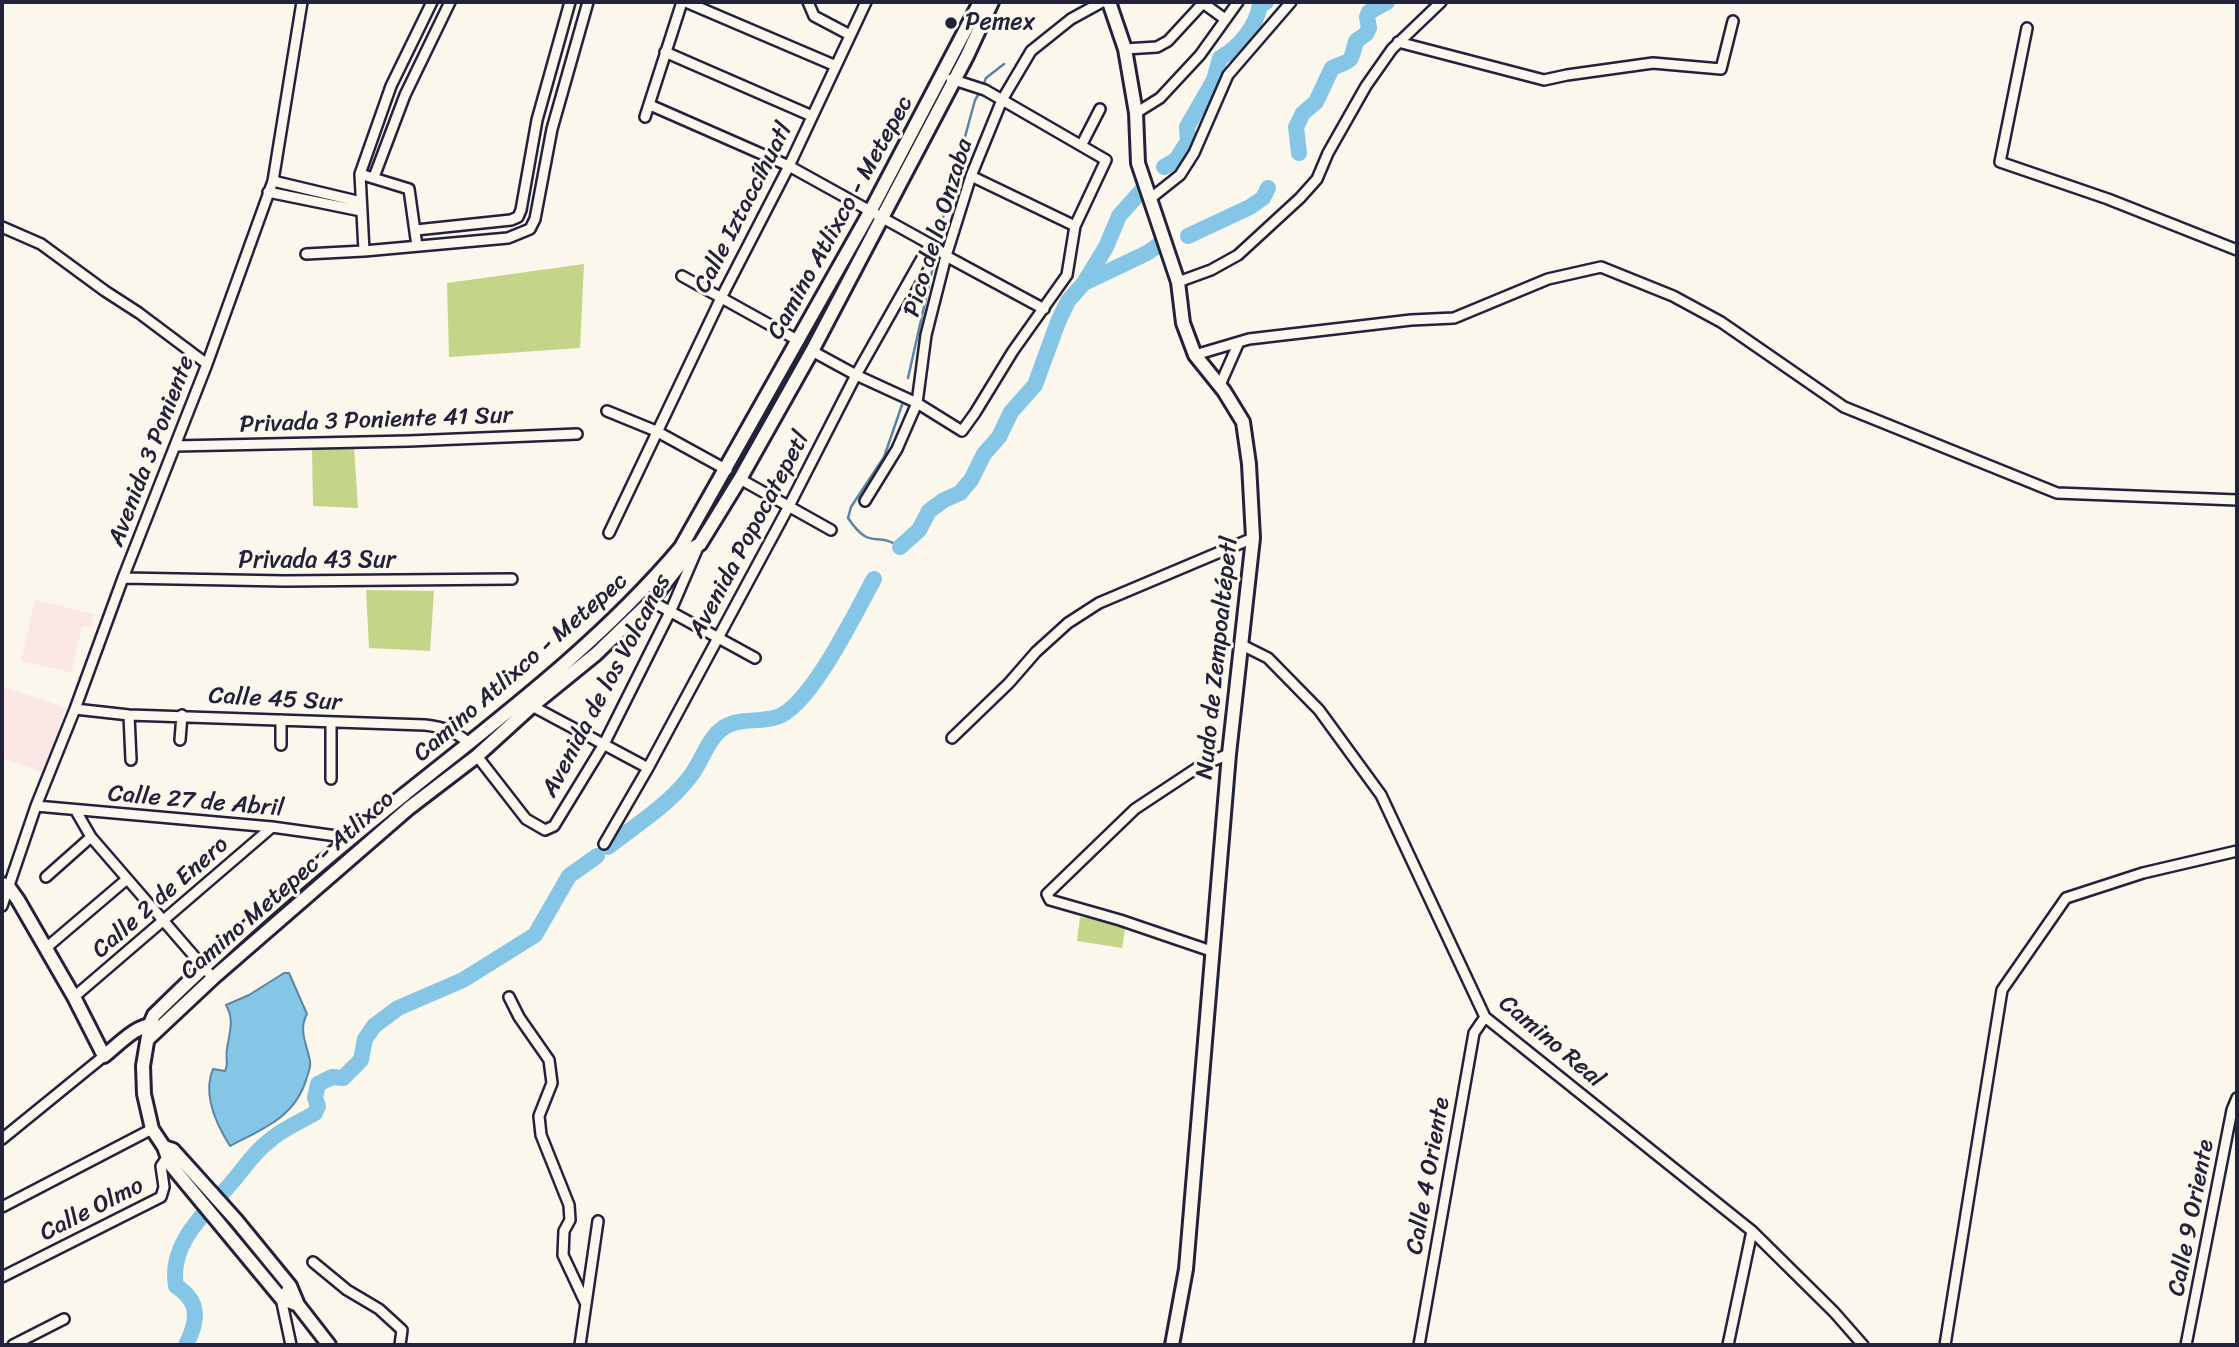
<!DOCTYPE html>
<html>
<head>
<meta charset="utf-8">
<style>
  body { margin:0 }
  #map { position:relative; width:2239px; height:1347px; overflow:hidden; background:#fbf7ec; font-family:Sriracha,sans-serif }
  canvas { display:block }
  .frame { position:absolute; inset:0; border:4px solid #22223b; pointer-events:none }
</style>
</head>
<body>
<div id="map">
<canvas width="2239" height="1347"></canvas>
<div class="frame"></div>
</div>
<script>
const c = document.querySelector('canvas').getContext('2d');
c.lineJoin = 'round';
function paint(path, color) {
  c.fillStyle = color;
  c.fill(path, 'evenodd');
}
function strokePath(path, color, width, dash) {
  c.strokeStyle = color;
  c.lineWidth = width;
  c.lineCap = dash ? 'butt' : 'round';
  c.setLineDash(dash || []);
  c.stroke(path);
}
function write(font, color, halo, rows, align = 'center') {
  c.font = font + ' Sriracha,sans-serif';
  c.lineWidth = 6;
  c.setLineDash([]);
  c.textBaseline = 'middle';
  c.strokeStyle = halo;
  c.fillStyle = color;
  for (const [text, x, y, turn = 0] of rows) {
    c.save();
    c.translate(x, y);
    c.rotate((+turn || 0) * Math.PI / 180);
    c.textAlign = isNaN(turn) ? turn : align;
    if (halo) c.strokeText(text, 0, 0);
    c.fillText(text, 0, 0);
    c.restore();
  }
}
paint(new Path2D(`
  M 35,600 L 94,614 L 91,627 L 82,626 L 72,673 L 21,661 Z
  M 2,686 L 66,708 L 44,773 L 2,758 Z`), '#fce7e6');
paint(new Path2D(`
  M 584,264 L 580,348 L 449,357 L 447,283 Z
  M 354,447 L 358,508 L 313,506 L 312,449 Z
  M 366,590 L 434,591 L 430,651 L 369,648 Z
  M 1080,917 L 1126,924 L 1122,948 L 1077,941 Z`), '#c4d489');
const water = new Path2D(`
  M 284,973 L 289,973 L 307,1014 C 298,1030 307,1045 310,1061 C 311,1067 309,1071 307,1077 C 296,1117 264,1128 230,1146 C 216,1124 202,1095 213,1069 L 225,1071 C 229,1064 225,1058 227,1049 C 229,1033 235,1021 226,1005 L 249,995 Z`);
paint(water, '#85c6e6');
strokePath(water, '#5d84a2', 2);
strokePath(new Path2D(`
  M 983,86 L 986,78 L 1004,64
  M 940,229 L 975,100 L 980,92
  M 908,378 L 935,258
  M 900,547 C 875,530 871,552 848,518 L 851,507 L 884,457 L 902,405`), '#5d84a2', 2.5);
strokePath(new Path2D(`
  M 1299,153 L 1296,127 L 1303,113 L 1316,102 L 1332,68 C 1353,59 1350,64 1356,41 L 1366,34 L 1369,28 L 1367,17 L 1369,12 L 1387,2
  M 1164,167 L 1176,160 L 1188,141 L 1187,127 L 1214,80 L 1220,58 C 1239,48 1256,27 1260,5 L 1266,2
  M 1188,236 L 1250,207 L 1263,198 L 1268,188
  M 1084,283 L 1106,247 L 1119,216 L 1142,190
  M 900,547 L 919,530 L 929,511 L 944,500 L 960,493 L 971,480 L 984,454 L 999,437 L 1011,412 L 1035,385 L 1058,322 L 1068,301 L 1084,283 L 1147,253 L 1160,244
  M 608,847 C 637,824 666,807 689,778 C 700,765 705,746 717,733 C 735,715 756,724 777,717 C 811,706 856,611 874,579
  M 186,1345 C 198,1321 201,1302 176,1286 C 168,1242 208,1211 233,1181 C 245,1167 254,1152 269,1141 C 282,1129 300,1122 315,1113 L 318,1106 L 315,1098 L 318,1084 L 332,1077 L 343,1078 L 361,1060 L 365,1039 L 374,1026 L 398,1008 L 463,980 L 535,935 L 569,876 L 597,856`), '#85c6e6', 16);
const street = new Path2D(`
  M 686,2 L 836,66
  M 808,2 L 814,16 L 850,35
  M 1203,3 L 1225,19
  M 2027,28 L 2000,162 L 2108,199 L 2237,250
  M 1398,42 L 1544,80 L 1567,75 L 1653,63 L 1721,69 L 1733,21
  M 1125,49 L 1157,47 L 1168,41 L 1204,2
  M 665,52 L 812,116
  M 650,105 L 789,166 L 937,248 L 946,256 L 1044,309
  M 1136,113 L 1160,98 L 1200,55 L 1238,2
  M 645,117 L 682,2
  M 1082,144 L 1100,109
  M 360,174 L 409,189 L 417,246
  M 971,176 L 1075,226
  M 374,177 L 405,95 L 450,2
  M 273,181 L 361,202
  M 268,192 L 361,211
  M 1151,198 L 1180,175 L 1194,153 L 1228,75 L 1291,2
  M 2,227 L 41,244 L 105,291 L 139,313 L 207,364
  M 416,230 L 511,220 L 518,217 L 521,210 L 537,120 L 570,2
  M 364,251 L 360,174 L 391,86 L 432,2
  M 306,254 L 364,251 L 508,238 L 530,229 L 535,219 L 552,129 L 588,2
  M 682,276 L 799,341
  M 1178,282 L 1211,270 L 1238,255 L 1300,198 L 1317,179 L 1328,153 L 1366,86 L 1392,49 L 1441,2
  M 812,351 L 856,375 L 917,403 L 962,431 L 975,413 L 1013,351 L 1067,275 L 1075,226 L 1106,160 L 985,90 L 951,79
  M 1195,355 L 1249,339 L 1411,320 L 1454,318 L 1548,279 L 1601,267 L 1673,296 L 1721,322 L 1844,407 L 2057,493 L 2237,500
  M 1220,385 L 1239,342
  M 607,411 L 656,431 L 727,470
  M 175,446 L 409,441 L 577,434
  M 740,479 L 831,530
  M 865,501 L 897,449 L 917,403 L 926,335 L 946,256 L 971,176 L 1002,100 L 1031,51 L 1071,19 L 1102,2
  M 609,533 L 721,298 L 789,166 L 866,2
  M 123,578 L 285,581 L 512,579
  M 651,601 L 755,658
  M 1242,645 L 1268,658 L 1319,710 L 1381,795 L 1485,1017 L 1752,1231 L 1834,1312 L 1863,1345
  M 532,706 L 648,768
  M 75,709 L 129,715 L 425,725 C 443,727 455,731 469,743
  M 129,715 L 131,760
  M 952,738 L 1009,683 L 1036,652 L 1068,623 L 1099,603 L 1253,538
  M 180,740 L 182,715
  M 281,745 L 281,720
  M 477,756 L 526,819 L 545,830 L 554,826 L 604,744 L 671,610 L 699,545
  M 331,779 L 331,722
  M 36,806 L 272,827 L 351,838
  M 76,811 L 91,837 L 213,978
  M 604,844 L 648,768 L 789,506 L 856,375 L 930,244
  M 46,877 L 91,837
  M 2,906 L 36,806 L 75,709 L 123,578 L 207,364 L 273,181 L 302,2
  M 46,948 L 127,879
  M 1211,951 L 1120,920 L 1050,900 L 1047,894 L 1135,809 L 1200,766 L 1229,754
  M 74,997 L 272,827
  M 509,997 L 519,1017 L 549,1060 L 552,1083 L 539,1116 L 541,1135 L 569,1205 L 570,1220 L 564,1231 L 563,1255 L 585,1302
  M 2,1139 L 104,1056
  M 2,1207 L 152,1129
  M 313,1262 L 347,1290 L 379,1309 L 402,1330 L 400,1345
  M 2,1277 L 161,1197 L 164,1187 L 161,1166 L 170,1153
  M 290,1286 L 281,1298 L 291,1345
  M 13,1345 L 64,1319
  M 580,1345 L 598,1221
  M 1419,1345 L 1474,1033 L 1485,1017
  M 1728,1345 L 1752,1231
  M 1945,1345 L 2002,990 L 2066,898 L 2143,873 L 2237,851
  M 2186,1345 L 2232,1110 L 2237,1098`);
const secondary = new Path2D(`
  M 1109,2 L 1125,49 L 1136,113 L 1138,163 L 1178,282 L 1183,323 L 1195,355 L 1224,391 L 1243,422 L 1249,464 L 1253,538 L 1229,754 L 1186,1269 L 1172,1345
  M 2,884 L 8,886 L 18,900 L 74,997 L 104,1056 C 118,1045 137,1024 154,1025
  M 148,1039 L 213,978 L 409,808 L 477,756 L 532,706 L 596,654 L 651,601 L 693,548 L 700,544 L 740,479 L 812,351 L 967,56 L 992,2
  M 164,1147 L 173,1150 L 236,1220 L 290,1286 L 298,1305 L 329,1345
  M 298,1305 L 281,1298 L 170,1164 L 164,1147 L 152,1129 L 144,1094 L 143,1066 L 150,1024 L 154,1015 C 233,937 318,864 405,794 C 501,717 601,642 681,547 L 870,212 L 980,2`);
strokePath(street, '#22223b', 14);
strokePath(secondary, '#22223b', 18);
strokePath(street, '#fbf7ec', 9);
strokePath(secondary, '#fbf7ec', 12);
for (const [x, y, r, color] of [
  [951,23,7,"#22223b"]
]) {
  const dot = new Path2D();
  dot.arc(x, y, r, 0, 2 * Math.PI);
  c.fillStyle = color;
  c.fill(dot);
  strokePath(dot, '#fbf7ec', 2.5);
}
write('24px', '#22223b', '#fbf7ec', [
  ["Pemex",965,23]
], 'left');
write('24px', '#22223b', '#fbf7ec', [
  ["Calle Iztaccíhuatl",744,208,-63],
  ["Camino Atlixco - Metepec",841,218,-61],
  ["Pico de la Onzaba",939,228,-73],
  ["Privada 3 Poniente 41 Sur",376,421,-2],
  ["Avenida 3 Poniente",152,451,-69],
  ["Avenida Popocatepetl",750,535,-62],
  ["Privada 43 Sur",317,561],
  ["Nudo de Zempoaltépetl",1218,658,-84],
  ["Camino Atlixco - Metepec",521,668,-41],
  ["Avenida de los Volcanes",607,686,-62],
  ["Calle 45 Sur",275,700,3],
  ["Calle 27 de Abril",196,802,5],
  ["Camino Metepec - Atlixco",288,886,-41],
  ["Calle 2 de Enero",161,898,-41],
  ["Camino Real",1551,1042,40],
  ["Calle 4 Oriente",1429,1176,-80],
  ["Calle Olmo",92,1210,-27],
  ["Calle 9 Oriente",2192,1218,-79]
]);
</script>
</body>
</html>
